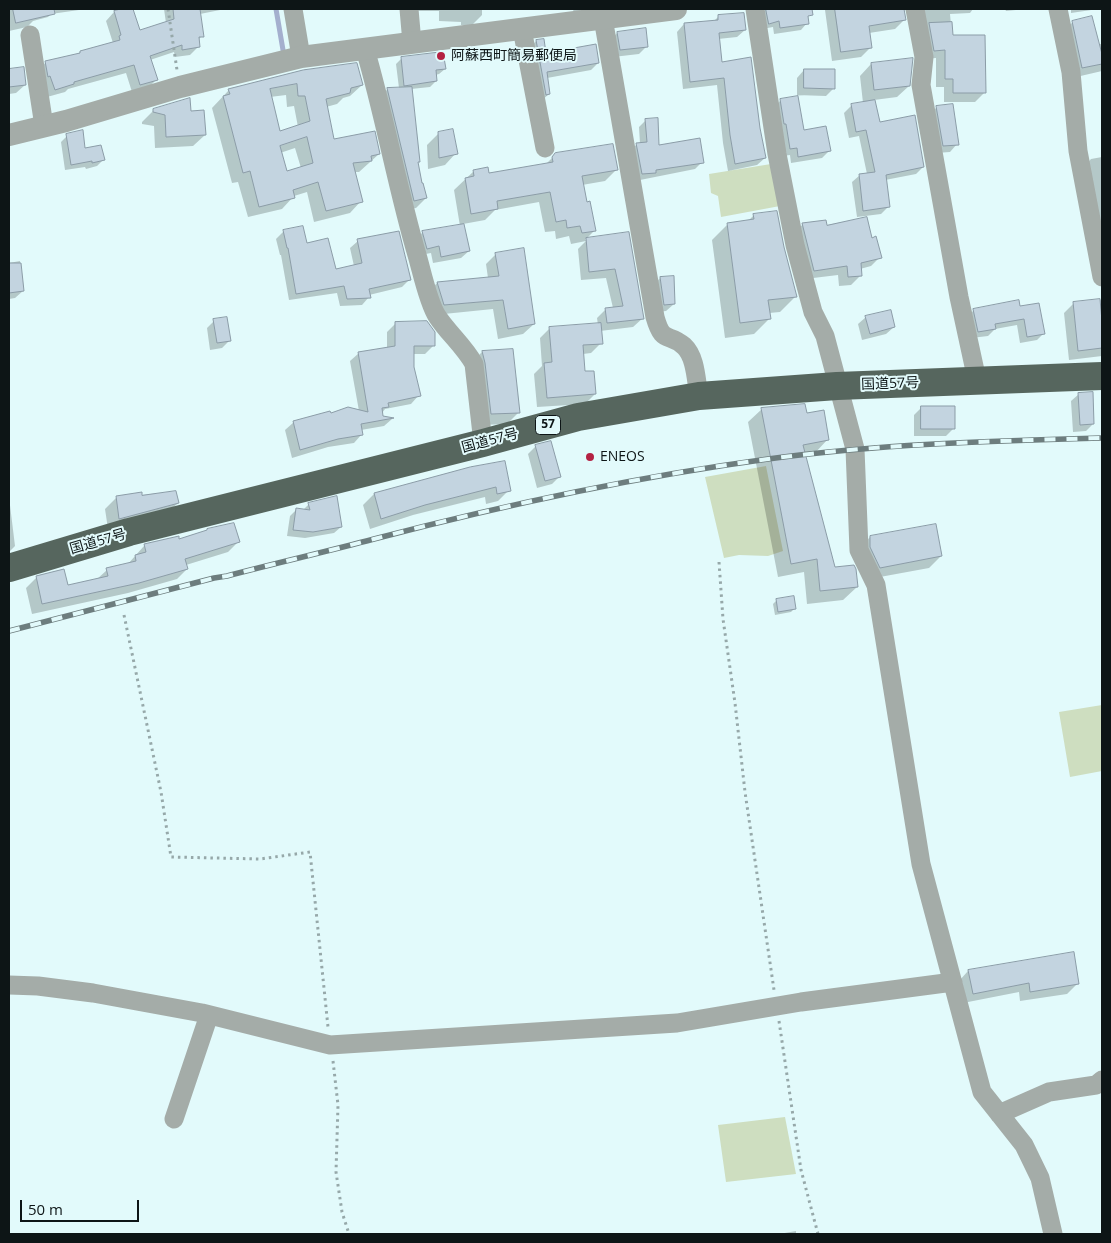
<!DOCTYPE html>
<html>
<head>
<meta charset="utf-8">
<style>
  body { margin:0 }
  #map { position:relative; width:1111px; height:1243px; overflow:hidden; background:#e2fafb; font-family:"Open Sans",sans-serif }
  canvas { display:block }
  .frame { position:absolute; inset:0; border:10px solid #0d1516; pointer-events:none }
  .scale { position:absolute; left:20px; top:1200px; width:119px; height:22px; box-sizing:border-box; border:2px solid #0d1516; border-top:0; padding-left:6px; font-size:15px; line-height:18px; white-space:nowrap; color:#0d1516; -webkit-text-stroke:4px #e2fafb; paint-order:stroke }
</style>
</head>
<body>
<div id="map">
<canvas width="1111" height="1243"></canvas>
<div class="frame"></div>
<div class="scale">50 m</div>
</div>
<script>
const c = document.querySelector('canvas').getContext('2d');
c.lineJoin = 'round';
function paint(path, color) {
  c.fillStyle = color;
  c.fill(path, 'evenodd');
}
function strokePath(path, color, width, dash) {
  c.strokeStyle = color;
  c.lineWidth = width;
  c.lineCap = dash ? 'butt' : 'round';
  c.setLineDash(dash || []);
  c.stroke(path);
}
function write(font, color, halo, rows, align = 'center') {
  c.font = font + ' "Open Sans","Noto Sans JP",sans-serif';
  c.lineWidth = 4;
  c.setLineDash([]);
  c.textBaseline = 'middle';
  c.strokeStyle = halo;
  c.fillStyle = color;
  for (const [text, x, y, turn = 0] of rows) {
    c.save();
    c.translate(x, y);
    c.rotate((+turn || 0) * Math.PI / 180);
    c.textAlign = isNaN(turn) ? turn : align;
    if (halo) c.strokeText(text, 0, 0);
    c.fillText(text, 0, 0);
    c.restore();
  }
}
paint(new Path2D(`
  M 771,164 L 780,206 L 721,217 L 718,196 L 711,193 L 709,174 Z
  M 766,466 L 783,551 L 768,556 L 739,555 L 724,558 L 705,477 Z
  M 1102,705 L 1102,771 L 1070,777 L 1059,712 Z
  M 785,1117 L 796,1174 L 726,1182 L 718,1125 Z`), '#cedec0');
paint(new Path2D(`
  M 9,9 L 86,9 L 51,14 L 48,17 L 33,21 L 27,27 L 9,31 Z
  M 125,9 L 131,9 L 139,32 L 166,23 L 164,9 L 225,9 L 200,14 L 202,36 L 198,40 L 198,47 L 190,55 L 175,57 L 174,52 L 150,60 L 156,80 L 148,88 L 132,92 L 126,73 L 68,89 L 65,92 L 47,97 L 38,71 L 46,62 L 77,55 L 80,52 L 113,43 L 106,21 L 114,12 Z
  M 404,9 L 482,9 L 482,15 L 471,26 L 461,25 L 461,22 L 439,21 L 439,11 L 406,11 Z
  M 573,9 L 612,9 L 574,15 Z
  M 766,9 L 805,9 L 807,23 L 801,30 L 774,34 L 773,27 L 762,29 L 760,15 Z
  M 826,9 L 904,9 L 904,20 L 895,29 L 869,33 L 871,47 L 861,57 L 832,61 L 825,10 Z
  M 912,9 L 973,9 L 970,13 L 950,14 L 952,36 L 985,92 L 975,102 L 944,102 L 944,87 L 936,87 L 936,58 L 925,59 Z
  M 1005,9 L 1026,9 L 1006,11 Z
  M 1071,9 L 1098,9 L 1071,13 Z
  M 718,17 L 745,30 L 737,37 L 718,39 L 721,63 L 759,128 L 765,158 L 757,165 L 728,171 L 723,143 L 717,85 L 683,89 L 677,32 L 684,24 L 713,22 Z
  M 1073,22 L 1098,44 L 1102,44 L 1102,71 L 1072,78 L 1062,32 Z
  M 617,33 L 647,46 L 639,54 L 613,57 L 610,41 Z
  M 536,41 L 543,41 L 545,54 L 598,63 L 591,70 L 547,78 L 549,94 L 541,101 L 529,49 Z
  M 442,53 L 445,69 L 439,74 L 435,75 L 436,81 L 430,87 L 411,89 L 417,163 L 421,184 L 426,198 L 416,208 L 405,210 L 378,98 L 388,89 L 399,88 L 396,64 L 401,59 Z
  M 911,60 L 909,86 L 897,97 L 874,100 L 879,124 L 923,167 L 916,174 L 885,180 L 888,207 L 881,214 L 857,217 L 852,182 L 860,175 L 867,174 L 859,136 L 849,138 L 844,113 L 852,105 L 863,103 L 860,76 L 871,64 Z
  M 23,69 L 25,85 L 16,93 L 9,94 L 9,70 Z
  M 804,70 L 834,88 L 826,96 L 797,95 L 803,131 L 829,151 L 822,158 L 791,163 L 790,155 L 783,156 L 773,108 L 781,100 L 797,97 L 797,78 Z
  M 304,71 L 362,85 L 350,96 L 343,98 L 337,104 L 326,107 L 333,140 L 379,154 L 359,172 L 354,172 L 361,201 L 350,213 L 314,222 L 307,192 L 294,196 L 282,209 L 248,217 L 238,182 L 232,183 L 212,108 L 229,90 ZM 286,95 L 287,107 L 294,106 L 298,127 L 279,133 L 270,97 ZM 295,148 L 301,168 L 286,173 L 280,153 Z
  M 937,107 L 957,144 L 950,152 L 936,153 L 929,115 Z
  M 154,110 L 190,112 L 205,135 L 193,146 L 155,148 L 154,126 L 142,124 L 142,122 Z
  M 646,120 L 658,146 L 702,162 L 695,169 L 635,181 L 630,151 L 637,144 L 640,144 L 639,127 Z
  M 439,133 L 456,153 L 445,165 L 428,169 L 427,145 Z
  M 67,136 L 84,150 L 103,160 L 97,166 L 86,169 L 85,167 L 65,170 L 61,142 Z
  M 556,154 L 617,169 L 605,181 L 582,185 L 586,204 L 595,230 L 585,240 L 628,233 L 643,318 L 633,327 L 600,331 L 601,343 L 591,353 L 583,354 L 584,373 L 595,394 L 585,404 L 537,407 L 534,374 L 542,366 L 540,338 L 550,328 L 598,325 L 597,318 L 606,309 L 613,308 L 606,278 L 581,280 L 578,249 L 586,241 L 571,244 L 569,236 L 556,239 L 555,231 L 545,232 L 539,202 L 495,210 L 485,220 L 463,224 L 469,251 L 461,258 L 433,263 L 431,253 L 420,255 L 415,240 L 423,232 L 460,226 L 454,190 L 474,171 L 488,175 L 545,165 Z
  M 1102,157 L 1102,224 L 1095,224 L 1084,167 L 1091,159 Z
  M 754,215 L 796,296 L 780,312 L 769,313 L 769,319 L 754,334 L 725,338 L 712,240 L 728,224 L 747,222 Z
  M 803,224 L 826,226 L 871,239 L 880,257 L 871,266 L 860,269 L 860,276 L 851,285 L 839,286 L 838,275 L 805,279 L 794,234 Z
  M 284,231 L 306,245 L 335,270 L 354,266 L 350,248 L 358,241 L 410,279 L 402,287 L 369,295 L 369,297 L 362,305 L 340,306 L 337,293 L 289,300 L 281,255 L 280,255 L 276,239 Z
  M 496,254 L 534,324 L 523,334 L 498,339 L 493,309 L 434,315 L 427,294 L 437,283 L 488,278 L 486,264 Z
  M 20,261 L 23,291 L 15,298 L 9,299 L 9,263 Z
  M 660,278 L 672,278 L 674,304 L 666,311 L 657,312 L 653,286 Z
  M 1102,300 L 1102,356 L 1069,360 L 1064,313 L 1074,303 Z
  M 1019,308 L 1044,333 L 1037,340 L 1020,343 L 1017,325 L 995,329 L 988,336 L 971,338 L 967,317 L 974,310 Z
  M 866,317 L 894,327 L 886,334 L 862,340 L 858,324 Z
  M 214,321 L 229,341 L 222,348 L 210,350 L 207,328 Z
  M 396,323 L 434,345 L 425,354 L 413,354 L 413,367 L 419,395 L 411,404 L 385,409 L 382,413 L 382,417 L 392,419 L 384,426 L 361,430 L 362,434 L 354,443 L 328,447 L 292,458 L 285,430 L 294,422 L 359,411 L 350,361 L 359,353 L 387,349 L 387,332 Z
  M 512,351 L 518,413 L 507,424 L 480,425 L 471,363 L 482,352 Z
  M 1079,394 L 1093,424 L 1086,431 L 1073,432 L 1071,401 Z
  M 922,407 L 954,428 L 946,436 L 914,436 L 914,415 Z
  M 762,409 L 806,415 L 828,439 L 815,453 L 804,455 L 834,569 L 857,587 L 843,600 L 807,604 L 804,572 L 778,577 L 748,422 Z
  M 536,446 L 559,477 L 552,484 L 537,488 L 528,454 Z
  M 471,468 L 509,490 L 498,501 L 486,504 L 485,497 L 413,515 L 370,529 L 363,505 L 374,494 Z
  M 9,497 L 15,546 L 9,552 Z
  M 141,497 L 178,503 L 166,514 L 108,529 L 105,509 L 116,498 Z
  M 309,504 L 341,527 L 334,533 L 305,538 L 287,536 L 290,516 L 296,510 L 303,510 Z
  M 178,537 L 179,540 L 238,542 L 228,552 L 186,565 L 187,569 L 177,579 L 128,593 L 32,614 L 26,588 L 37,577 L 67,586 L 96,580 L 107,570 L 127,565 L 144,546 Z
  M 870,537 L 941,556 L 929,568 L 869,579 L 859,549 Z
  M 777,600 L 795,608 L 791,612 L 775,615 L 773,604 Z
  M 968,971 L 1077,984 L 1067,994 L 1020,1001 L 1019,992 L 963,1003 L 959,981 Z
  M 796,1231 L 796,1234 L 779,1234 Z`), '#0003');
strokePath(new Path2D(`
  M 276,9 L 283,50`), '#a4afce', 5);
const building = new Path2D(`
  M 13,9 L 54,9 L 55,14 L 16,23 Z
  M 121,9 L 133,9 L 140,30 L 174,19 L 173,9 L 200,9 L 204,37 L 199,37 L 200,47 L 182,50 L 182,45 L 150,56 L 158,80 L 140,85 L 134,65 L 74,82 L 74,84 L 55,90 L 50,76 L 48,77 L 45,61 L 80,53 L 80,51 L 120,40 L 119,36 L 121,35 L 114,11 Z
  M 766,9 L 812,9 L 813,15 L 808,16 L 809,24 L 780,28 L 779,21 L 769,24 Z
  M 835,9 L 904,9 L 906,20 L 869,26 L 872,48 L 841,52 Z
  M 744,13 L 746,30 L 719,33 L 722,62 L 751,57 L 760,128 L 766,158 L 735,164 L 730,135 L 724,78 L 690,82 L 684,23 L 718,20 L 718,15 Z
  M 1092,16 L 1102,54 L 1102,64 L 1082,68 L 1072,21 Z
  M 952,22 L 953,35 L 985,35 L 986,93 L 953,93 L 953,79 L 945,79 L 945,50 L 934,51 L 929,23 Z
  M 646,28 L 648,47 L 620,50 L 617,32 Z
  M 544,39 L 546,53 L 596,44 L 599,63 L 547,72 L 550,94 L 546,95 L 536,40 Z
  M 443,52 L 446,69 L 436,70 L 437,81 L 404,86 L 401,57 Z
  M 913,58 L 910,86 L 874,90 L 871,63 Z
  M 357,63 L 363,85 L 351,88 L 350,93 L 326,99 L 334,139 L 375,131 L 380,154 L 371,156 L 372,161 L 353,163 L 363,202 L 326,211 L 318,182 L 293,190 L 295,198 L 259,207 L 250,171 L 243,173 L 223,96 L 230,94 L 228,89 L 303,70 ZM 297,84 L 298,96 L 305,96 L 310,121 L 280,131 L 270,89 ZM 307,137 L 313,163 L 287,171 L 280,146 Z
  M 24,67 L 26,85 L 9,87 L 9,69 Z
  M 804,69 L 835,69 L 835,89 L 804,88 Z
  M 412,87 L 420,162 L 418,162 L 422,183 L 423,183 L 427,198 L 414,201 L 387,88 Z
  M 798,96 L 804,130 L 826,126 L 831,151 L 798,157 L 797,148 L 790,149 L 786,124 L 784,124 L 780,99 Z
  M 190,98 L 191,111 L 204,110 L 206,135 L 166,137 L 165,115 L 153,112 L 153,109 Z
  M 875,100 L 880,122 L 915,115 L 924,167 L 886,175 L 890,207 L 863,211 L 859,174 L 875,172 L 866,130 L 856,132 L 851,104 Z
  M 953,104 L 959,145 L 943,146 L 936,106 Z
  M 658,118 L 659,145 L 700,138 L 704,163 L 656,170 L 656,173 L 642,174 L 636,143 L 647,142 L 645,119 Z
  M 453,129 L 458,154 L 439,158 L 438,132 Z
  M 83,130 L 85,148 L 101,145 L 105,160 L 92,163 L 92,161 L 71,165 L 66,134 Z
  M 613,144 L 618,170 L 582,176 L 587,202 L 590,201 L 596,231 L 582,233 L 580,226 L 567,228 L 566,220 L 556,222 L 550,192 L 497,201 L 498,209 L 471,214 L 465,178 L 474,176 L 473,170 L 488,167 L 489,173 L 553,162 L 552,157 L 555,153 Z
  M 777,211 L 784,247 L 797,297 L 768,300 L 771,319 L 740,323 L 727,223 L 754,219 L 753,214 Z
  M 867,217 L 872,238 L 876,236 L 882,258 L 861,263 L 862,276 L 848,277 L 847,266 L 814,271 L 802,223 L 826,220 L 827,225 Z
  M 464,224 L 470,251 L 441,257 L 439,246 L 427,249 L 422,231 Z
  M 303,226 L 307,243 L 328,238 L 336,269 L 362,263 L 357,239 L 399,231 L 411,280 L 369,289 L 371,298 L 347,299 L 344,286 L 296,294 L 288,248 L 287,248 L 283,230 Z
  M 629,232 L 644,319 L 607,323 L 605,308 L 623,306 L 615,269 L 589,272 L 586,238 Z
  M 524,248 L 535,324 L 508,329 L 503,300 L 444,305 L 437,282 L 499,276 L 495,253 Z
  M 9,263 L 21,263 L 24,291 L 9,293 Z
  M 674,276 L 675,304 L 664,305 L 660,277 Z
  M 1100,299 L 1102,321 L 1102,348 L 1078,351 L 1073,302 Z
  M 1019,300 L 1020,306 L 1039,303 L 1045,334 L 1027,337 L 1024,319 L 995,324 L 996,329 L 978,332 L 973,309 Z
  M 891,310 L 895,327 L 870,334 L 865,316 Z
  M 227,317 L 231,341 L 217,343 L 213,319 Z
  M 427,321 L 435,332 L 435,346 L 414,346 L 414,367 L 421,396 L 388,403 L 389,407 L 382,408 L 383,416 L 394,418 L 361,424 L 363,435 L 338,439 L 300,450 L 293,421 L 330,411 L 331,413 L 348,407 L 368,412 L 358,352 L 395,346 L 395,322 Z
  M 601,323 L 603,344 L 583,345 L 585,371 L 594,371 L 596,394 L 547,398 L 544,363 L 552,362 L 549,327 Z
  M 513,349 L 520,413 L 491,414 L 485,363 L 482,351 Z
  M 1093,392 L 1094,424 L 1080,425 L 1078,393 Z
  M 805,404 L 807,413 L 824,410 L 829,440 L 803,445 L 835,567 L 854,565 L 856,569 L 858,587 L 820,591 L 817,559 L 791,564 L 761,408 Z
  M 921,406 L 955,406 L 955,429 L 921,429 Z
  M 551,441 L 561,477 L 545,481 L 535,445 Z
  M 505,461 L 511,491 L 497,494 L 496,487 L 425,505 L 381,519 L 374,493 L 470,467 Z
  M 176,491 L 179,503 L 119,519 L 116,496 L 142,492 L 142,495 Z
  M 337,496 L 342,527 L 313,532 L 293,530 L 296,508 L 310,510 L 308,503 Z
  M 234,523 L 240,542 L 185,559 L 188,569 L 139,583 L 42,604 L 36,576 L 64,569 L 68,585 L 108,576 L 106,568 L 136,561 L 135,555 L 146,552 L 144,544 L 179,536 L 179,539 L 207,530 L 207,529 Z
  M 936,524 L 942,556 L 880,568 L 870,547 L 870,536 Z
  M 794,596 L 796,609 L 778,612 L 776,599 Z
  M 1074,952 L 1079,984 L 1030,992 L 1029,983 L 973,994 L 968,970 Z`);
paint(building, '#c3d4e0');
strokePath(building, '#8b9ca7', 1);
strokePath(new Path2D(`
  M 168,9 L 177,70
  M 719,562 L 723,619 L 735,703 L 745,792 L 774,990
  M 124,615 L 161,792 L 171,857 L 260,859 L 310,852 L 328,1027
  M 779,1021 L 801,1170 L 818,1234
  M 333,1061 L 338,1105 L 336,1172 L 342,1212 L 349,1234`), '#96a8a9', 3, [2.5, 4]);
strokePath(new Path2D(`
  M 293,9 L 301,57
  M 409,9 L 412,43
  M 755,9 L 777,154 L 795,245 L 813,312 L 825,336 L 855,449 L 859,550 L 876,585 L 921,864 L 982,1092 L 1024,1145 L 1040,1178 L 1053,1234
  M 915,9 L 924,57 L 921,85 L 959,297 L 977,380
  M 1058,9 L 1071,72 L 1078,151 L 1102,277
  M 603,18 L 655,317 C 663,345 668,332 684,346 C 696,357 696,381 699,396
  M 522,29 L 545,148
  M 30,35 L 44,126
  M 365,49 C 385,117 397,187 417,255 C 422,272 428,302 437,316 C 448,333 464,346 474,364 L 483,443
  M 9,985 L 38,986 L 93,993 L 202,1013 L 330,1045 L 677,1023 L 801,1002 L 953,982
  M 999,1114 L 1049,1092 L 1096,1085 L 1102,1080
  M 174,1119 L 209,1015`), '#a4aca8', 19);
strokePath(new Path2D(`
  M 9,135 L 66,121 L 180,87 L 301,57 L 676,9`), '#a4aca8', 22);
strokePath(new Path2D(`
  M 9,568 L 129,532 L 483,443 L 578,417 L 699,396 L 837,386 L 1102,376`), '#56665e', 28);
const rail = new Path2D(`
  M 9,631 L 214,578 L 227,576 C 276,563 325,552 374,539 C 504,505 635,477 768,459 C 879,444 991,441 1102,438`);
strokePath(rail, '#6d7d7e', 5.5);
strokePath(rail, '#e2fafb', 4, [11]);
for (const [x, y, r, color] of [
  [441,56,5,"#b32142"],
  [590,457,5,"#b32142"]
]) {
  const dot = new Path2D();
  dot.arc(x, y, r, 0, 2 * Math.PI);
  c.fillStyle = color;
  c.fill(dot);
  strokePath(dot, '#e2fafb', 2);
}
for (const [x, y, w] of [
  [548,425,25]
]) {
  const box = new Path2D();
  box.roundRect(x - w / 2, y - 9.5, w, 19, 4);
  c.fillStyle = '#e2fafb';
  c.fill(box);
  strokePath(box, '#0d1516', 1);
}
write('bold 12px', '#0d1516', null, [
  ["57",548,425]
]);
write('14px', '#0d1516', '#e2fafb', [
  ["阿蘇西町簡易郵便局",451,56],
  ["ENEOS",600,457]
], 'left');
write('14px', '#0d1516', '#e2fafb', [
  ["国道57号",890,384,-2],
  ["国道57号",490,441,-15],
  ["国道57号",98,542,-16]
]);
</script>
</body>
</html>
